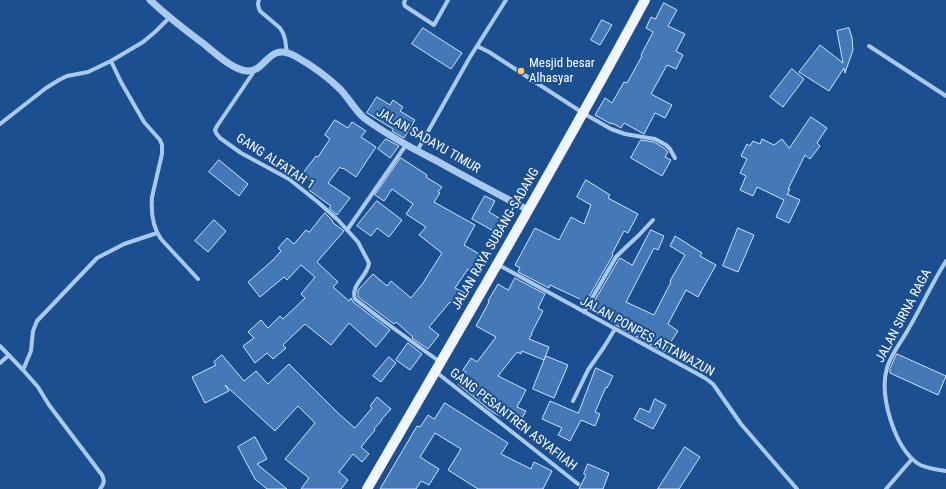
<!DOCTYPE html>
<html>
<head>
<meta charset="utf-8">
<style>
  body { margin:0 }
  canvas { display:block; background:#1b4f8f }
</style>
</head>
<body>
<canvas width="946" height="489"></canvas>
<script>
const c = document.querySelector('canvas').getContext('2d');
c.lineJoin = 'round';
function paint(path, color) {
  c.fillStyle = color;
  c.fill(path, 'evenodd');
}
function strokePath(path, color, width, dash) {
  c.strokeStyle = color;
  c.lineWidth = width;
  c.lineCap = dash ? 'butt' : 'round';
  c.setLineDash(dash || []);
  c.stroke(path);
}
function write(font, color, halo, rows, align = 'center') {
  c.font = font + ' "Roboto Condensed",sans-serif';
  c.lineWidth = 4;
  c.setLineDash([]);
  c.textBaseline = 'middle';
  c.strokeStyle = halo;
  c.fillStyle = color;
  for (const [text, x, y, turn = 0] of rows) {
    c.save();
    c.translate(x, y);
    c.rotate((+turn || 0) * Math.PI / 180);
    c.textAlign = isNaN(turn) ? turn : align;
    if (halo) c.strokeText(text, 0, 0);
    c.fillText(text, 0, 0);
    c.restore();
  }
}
const building = new Path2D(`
  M 664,3 L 677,10 L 668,26 L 685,34 L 676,51 L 683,55 L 676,69 L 667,65 L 651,94 L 672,105 L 665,118 L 655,113 L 644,134 L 624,123 L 621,128 L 612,123 L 611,124 L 595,115 L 605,98 L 612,103 L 624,82 L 627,83 L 642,56 L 641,55 L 653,32 L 646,28 L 651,17 L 655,19 Z
  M 602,20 L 612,25 L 600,45 L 591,40 Z
  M 423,28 L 462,53 L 451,69 L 412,44 Z
  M 849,28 L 852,38 L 853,50 L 845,73 L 844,68 L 829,91 L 799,72 L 820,45 L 843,63 L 837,31 Z
  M 792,69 L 804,79 L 783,107 L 770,97 Z
  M 377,97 L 390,105 L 393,100 L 403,107 L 400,111 L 415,120 L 404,138 L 392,131 L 393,129 L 367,113 Z
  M 811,117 L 827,128 L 817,143 L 820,146 L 810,159 L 805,155 L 788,189 L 790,189 L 787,195 L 787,194 L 800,200 L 789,223 L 776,217 L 784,200 L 757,187 L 753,196 L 740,190 L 746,176 L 740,173 L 747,159 L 741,156 L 747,144 L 750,146 L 753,141 L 760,144 L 762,139 L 774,145 L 782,139 L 789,148 Z
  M 335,120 L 348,128 L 352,122 L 366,131 L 361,137 L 376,147 L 356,177 L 343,168 L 342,169 L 340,167 L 328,183 L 350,198 L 337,215 L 329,208 L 331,206 L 309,190 L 314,183 L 302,174 L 316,156 L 318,157 L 330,139 L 325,135 Z
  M 386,139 L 399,146 L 390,158 L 378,149 Z
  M 641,140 L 654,142 L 664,148 L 668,152 L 665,157 L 671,160 L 662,176 L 631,158 Z
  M 401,158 L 427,175 L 426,177 L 442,187 L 438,192 L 440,193 L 434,202 L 475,225 L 464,245 L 481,255 L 471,271 L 468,269 L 455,288 L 467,294 L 459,308 L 450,302 L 429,327 L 439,335 L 428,349 L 412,338 L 413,337 L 396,322 L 394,324 L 358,297 L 358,290 L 373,274 L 387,286 L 391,281 L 411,298 L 423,283 L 442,253 L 419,235 L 426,227 L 406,214 L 413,204 L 392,189 L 384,201 L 375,195 Z
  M 219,160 L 248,184 L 239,196 L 209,172 Z
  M 586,180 L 610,195 L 608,198 L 638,214 L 628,233 L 624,231 L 612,254 L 613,255 L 586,302 L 550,285 L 549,288 L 518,272 L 520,268 L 515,265 L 535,228 L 559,240 L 571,217 L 584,224 L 591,205 L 577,197 Z
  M 485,196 L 495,201 L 489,212 L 504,221 L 497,233 L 472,219 Z
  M 377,201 L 402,220 L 389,237 L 377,228 L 371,236 L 357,226 Z
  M 325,213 L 333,221 L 332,222 L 344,231 L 317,262 L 338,282 L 333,287 L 349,301 L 351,298 L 353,302 L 390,330 L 376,347 L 349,323 L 331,345 L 305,324 L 283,345 L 286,348 L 273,359 L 267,353 L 255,363 L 243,346 L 254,338 L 248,332 L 261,320 L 268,328 L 280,316 L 283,319 L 305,298 L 301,294 L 315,277 L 301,265 L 287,280 L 284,277 L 260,297 L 248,282 L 273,260 L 281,251 L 278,248 L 287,238 L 294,244 L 306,230 L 309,232 Z
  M 214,220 L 226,231 L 208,252 L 195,241 Z
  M 738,228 L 754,235 L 738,272 L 723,266 Z
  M 651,230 L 664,236 L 658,250 L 654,248 L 626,302 L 654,315 L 671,282 L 670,281 L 685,255 L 670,246 L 675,236 L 702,253 L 700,256 L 716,265 L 698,297 L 686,290 L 668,324 L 678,331 L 664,352 L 614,324 L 615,323 L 592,310 L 594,306 L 592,305 L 619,259 L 620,258 L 632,265 Z
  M 515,278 L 545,294 L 538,308 L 543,311 L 531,334 L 532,334 L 529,339 L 549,347 L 544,360 L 522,351 L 521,354 L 517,352 L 498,376 L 526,390 L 517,407 L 526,411 L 518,425 L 492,412 L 458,384 L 466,372 L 463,370 L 471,358 L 477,362 L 496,337 L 476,326 L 489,302 L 488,301 L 498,284 L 508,290 Z
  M 408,343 L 422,354 L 410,370 L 396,360 Z
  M 897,354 L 946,376 L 938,395 L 890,373 L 890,369 Z
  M 222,355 L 244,381 L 256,371 L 268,384 L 289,364 L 339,414 L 355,428 L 372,408 L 370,406 L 377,397 L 391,409 L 381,420 L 382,420 L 374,429 L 375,430 L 361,447 L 369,454 L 362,462 L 353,454 L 339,472 L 348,480 L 341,489 L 301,489 L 309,478 L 285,459 L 315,423 L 298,406 L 275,431 L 225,385 L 229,391 L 205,403 L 192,377 L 216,365 L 214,362 Z
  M 546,356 L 568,365 L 554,398 L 533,389 Z
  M 389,357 L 396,363 L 381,382 L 373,376 Z
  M 596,368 L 613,376 L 607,388 L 606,387 L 595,412 L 600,414 L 595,426 L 581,420 L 570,441 L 558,435 L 562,428 L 542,419 L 550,401 L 578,413 Z
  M 655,399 L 666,405 L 653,429 L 634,419 L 640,408 L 649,412 Z
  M 445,403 L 508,443 L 501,454 L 531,469 L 534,462 L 552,471 L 543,489 L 478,489 L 448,470 L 461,449 L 435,433 L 420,457 L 439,469 L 429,485 L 421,481 L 416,489 L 380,489 L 417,426 L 420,427 L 428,415 L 434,419 Z
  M 255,437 L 267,459 L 257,464 L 287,489 L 267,489 L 255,479 L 238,447 Z
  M 685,447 L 700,457 L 679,489 L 658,489 Z
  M 588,464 L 609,473 L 603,489 L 579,489 L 586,475 L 584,474 Z`);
paint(building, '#4478b7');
strokePath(building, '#cfe3fa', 1);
strokePath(new Path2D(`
  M 259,0 C 257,4 258,7 260,11 L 280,28 L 283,33 L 285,39 L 287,53
  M 405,0 L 404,3 L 405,6 L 434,25 L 448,0
  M 477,46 L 506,0
  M 869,46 L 946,96
  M 111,61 L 121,82 L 144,122 L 160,140 L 162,145 L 162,154 L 152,197 C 151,211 153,228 161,239 L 198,279
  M 255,70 L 217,126 L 215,130 L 216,133 L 220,138 L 241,153 L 289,179 L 319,203 L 338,220 L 358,242 L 369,263 C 368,276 350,285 355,299 L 385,322 L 440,362
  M 0,124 L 46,88 L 59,80 L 67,76 L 88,72 L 111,61 L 143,42 L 155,32 L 169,18
  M 417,151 L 470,57 L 477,46 L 489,52 L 583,113 L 611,129 L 625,134 L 655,139 L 666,145 L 670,149 L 675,158
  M 347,230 L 406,145
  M 946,261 C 932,283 922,306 909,328 C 902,341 891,354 887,368 C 879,395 894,446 917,463 C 925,469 937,469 946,471
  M 497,264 L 705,378 L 713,384 L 741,424 L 797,489
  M 584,312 L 616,257 L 623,250 L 639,235 L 653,220
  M 0,346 L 23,370 L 38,387 L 49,405 L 102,475 C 105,481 104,484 100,489
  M 0,363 L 9,355
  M 23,370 L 31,351 L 33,331 L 37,321 L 97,258 L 124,244 L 157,233
  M 436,372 L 578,484
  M 573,401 L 588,370 L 604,347 L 615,329
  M 886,489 L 912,459`), '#a9c9ee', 4);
strokePath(new Path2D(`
  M 150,0 C 167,16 185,30 204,44 C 215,53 233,70 247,71 C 267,72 268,41 295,56 C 311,65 328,77 341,90 C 349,99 355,110 364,118 C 386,134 413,149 437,161 C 467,178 498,194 528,210`), '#a9c9ee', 7);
strokePath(new Path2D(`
  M 367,489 C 461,327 556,165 645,0`), '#f0f6ff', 10);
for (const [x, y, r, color] of [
  [521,71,4,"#ffd166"]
]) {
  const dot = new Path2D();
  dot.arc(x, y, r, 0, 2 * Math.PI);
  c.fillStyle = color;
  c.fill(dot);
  strokePath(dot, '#1b4f8f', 1.5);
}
write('13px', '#fff', '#1b4f8f', [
  ["Mesjid besar",529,64],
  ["Alhasyar",529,79]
], 'left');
write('13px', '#fff', '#1b4f8f', [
  ["JALAN SADAYU TIMUR",428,141,30],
  ["GANG ALFATAH 1",275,162,33],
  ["JALAN RAYA SUBANG-SADANG",496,239,-60],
  ["JALAN SIRNA RAGA",904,316,-62],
  ["JALAN PONPES ATTAWAZUN",647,337,29],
  ["GANG PESANTREN ASYAFIIAH",513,420,38]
]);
</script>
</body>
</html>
